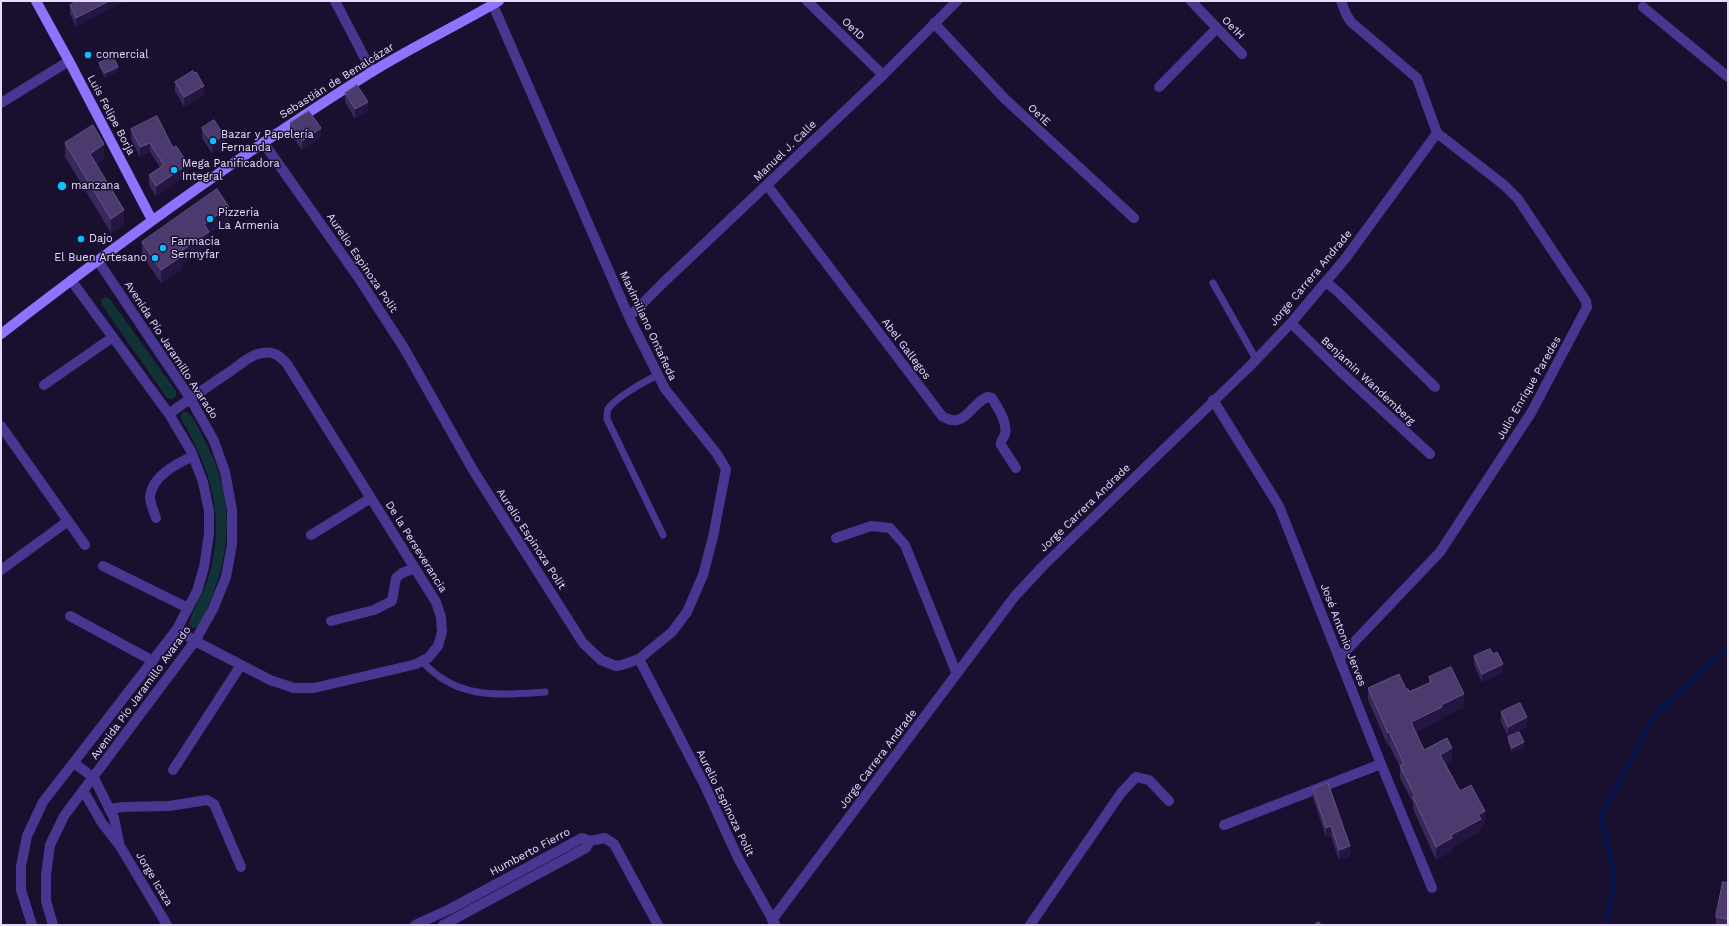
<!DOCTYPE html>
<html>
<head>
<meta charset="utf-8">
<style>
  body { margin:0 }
  #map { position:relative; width:1729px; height:926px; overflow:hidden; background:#190f2e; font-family:"Work Sans",sans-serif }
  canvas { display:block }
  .frame { position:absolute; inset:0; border:2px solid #e5dcff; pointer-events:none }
</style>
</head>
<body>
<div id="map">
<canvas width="1729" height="926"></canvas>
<div class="frame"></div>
</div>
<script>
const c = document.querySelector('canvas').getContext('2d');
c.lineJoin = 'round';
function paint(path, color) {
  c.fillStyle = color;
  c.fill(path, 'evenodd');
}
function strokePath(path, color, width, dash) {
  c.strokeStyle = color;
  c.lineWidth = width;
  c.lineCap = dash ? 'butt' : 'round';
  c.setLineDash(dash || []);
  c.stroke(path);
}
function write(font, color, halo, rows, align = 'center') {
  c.font = font + ' "Work Sans",sans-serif';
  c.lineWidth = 3;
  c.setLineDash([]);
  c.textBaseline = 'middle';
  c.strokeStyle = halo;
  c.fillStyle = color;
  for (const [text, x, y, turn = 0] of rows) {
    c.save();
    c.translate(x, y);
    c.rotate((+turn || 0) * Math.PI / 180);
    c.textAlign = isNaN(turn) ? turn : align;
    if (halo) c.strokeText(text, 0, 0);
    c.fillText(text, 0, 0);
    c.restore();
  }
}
paint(new Path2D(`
  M 105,297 L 110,299 L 176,391 L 176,396 L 172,399 L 167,398 L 102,305 L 101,300 Z
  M 185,411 C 195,416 200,432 205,441 C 239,505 230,564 199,626 L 193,628 L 189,626 C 189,616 205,589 209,576 C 226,518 211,469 181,419 L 181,414 Z`), '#113338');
strokePath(new Path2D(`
  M 1605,925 L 1615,878 L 1601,816 L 1655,714 L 1728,648`), '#061550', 4.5);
strokePath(new Path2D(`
  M 1213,283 L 1256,359
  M 658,375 C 645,381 615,398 608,409 C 607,412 607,415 607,419 L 663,535
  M 422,661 C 456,700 499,695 545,692`), '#483691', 7);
strokePath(new Path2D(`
  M 335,1 L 372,72
  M 807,1 L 883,75
  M 1191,1 L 1242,54
  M 1341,1 L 1346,14 L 1351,22 L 1417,78 L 1437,133
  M 1643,7 L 1728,77
  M 934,23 L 1004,98 L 1134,218
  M 1159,87 L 1217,28
  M 1,103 L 69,61
  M 263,142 L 358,277 L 404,348 L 473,470 L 583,643 L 601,660 L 616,666 L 622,665 L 639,659 L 672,632 L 687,612 L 703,575 L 713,537 L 726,469 L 717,454 L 665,389 L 629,317 L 493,5
  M 767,185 L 942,416 C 964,430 969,406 987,397 L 992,398 C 997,407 1008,422 1005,434 C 1004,439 1000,439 1001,445 L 1016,468
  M 1326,282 L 1338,292 L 1435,387
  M 629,317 L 665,281 L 883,75 L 957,1
  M 1291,323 L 1340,371 L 1430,454
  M 44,385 L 113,337
  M 1213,400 L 1279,506 L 1381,764 L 1432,888
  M 169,414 C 189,399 210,385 231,371 C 241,364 251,354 263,353 C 274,351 280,356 287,364 L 436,602 L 441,617 L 442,632 L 438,646 L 428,658 L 416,664 L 404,667 L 314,688 L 294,688 L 270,680 L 195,641 L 177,629
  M 1,426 L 85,545
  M 156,518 C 154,512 150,503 150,497 C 152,476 176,464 193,456
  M 311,535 L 371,498
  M 836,538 L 871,526 L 890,528 L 905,545 L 956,672
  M 103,566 L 188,608
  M 1,570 L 68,521
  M 70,616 L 153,661
  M 331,621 L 374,610 L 392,601 L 396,578 L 402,573 L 415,568
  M 1339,658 L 1440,552 L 1531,413 L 1587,307 L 1586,301 L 1518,199 L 1504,185 L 1437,133
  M 639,659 L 705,786 L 738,858 L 775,924
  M 74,763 L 94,778 L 114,818 L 119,842
  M 173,770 L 241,665
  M 83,790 L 102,823 L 120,846 L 167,925
  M 109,809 L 123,807 L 169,806 L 207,800 L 214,804 L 241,867
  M 1224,825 L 1381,764
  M 590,841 L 605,838 L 614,844 L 658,925
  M 772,920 L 1015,596 L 1043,566 L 1250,366 L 1291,323 L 1345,259 L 1437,133
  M 32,925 L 21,890 L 21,866 L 27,836 L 43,802 L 177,629 L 197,591 L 204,567 L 209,534 L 209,511 L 203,482 L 191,451 L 169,414 L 71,280
  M 53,925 L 46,901 L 46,875 L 50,845 L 64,816 L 195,641 L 213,609 L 226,577 L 232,544 L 232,510 L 225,472 L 214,441 L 190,398 L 98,261
  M 415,925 L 450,909 L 582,838 L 590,841
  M 443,925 L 586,848 L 590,841
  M 1030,925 L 1121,793 L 1136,777 L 1149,780 L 1169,801`), '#483691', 10);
strokePath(new Path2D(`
  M 36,1 L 69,61 L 152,220
  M 1,334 C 120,242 242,153 370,73 C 412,47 456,26 499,1`), '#8d73ff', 10);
paint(new Path2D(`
  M 78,1 L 76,27 L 70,14 L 70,5 Z
  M 99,63 L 118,71 L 105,78 L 99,67 Z
  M 175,82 L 204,95 L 184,107 L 175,91 Z
  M 345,93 L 368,111 L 355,119 L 345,102 Z
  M 290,123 L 321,138 L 302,150 L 290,133 Z
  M 202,128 L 224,145 L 212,153 L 202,138 Z
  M 131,129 L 173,148 L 188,174 L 156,196 L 149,185 L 149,175 L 160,167 L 150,152 L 140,157 L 131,139 Z
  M 65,143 L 104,158 L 96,164 L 124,225 L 111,233 L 65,157 Z
  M 229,220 L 209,233 L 209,245 L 182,264 L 182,269 L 161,283 L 142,255 L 142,242 Z
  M 1493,654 L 1503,672 L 1482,682 L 1474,665 L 1474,656 Z
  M 1429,677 L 1464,707 L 1442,717 L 1442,719 L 1416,732 L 1424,750 L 1452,761 L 1446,764 L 1460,791 L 1485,824 L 1481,826 L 1481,831 L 1452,847 L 1452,851 L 1436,860 L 1413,809 L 1413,803 L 1400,778 L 1400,767 L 1389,745 L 1388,746 L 1368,700 L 1368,688 L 1406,689 L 1409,692 L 1429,683 Z
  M 1501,712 L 1527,727 L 1508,736 L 1501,722 Z
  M 1508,737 L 1524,747 L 1512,752 L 1508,742 Z
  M 1313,789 L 1350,856 L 1339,860 L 1331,836 L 1326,837 L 1313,798 Z
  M 1728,883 L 1728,925 L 1716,925 L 1716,917 Z`), '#3a275c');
paint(new Path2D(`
  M 109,1 L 125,1 L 76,27 L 76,18 Z
  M 118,67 L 118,71 L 105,78 L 105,73 Z
  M 204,86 L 204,95 L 184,107 L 184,97 Z
  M 368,102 L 368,111 L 355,119 L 355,109 Z
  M 321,128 L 321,138 L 302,150 L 302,141 Z
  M 224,135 L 224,145 L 212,153 L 212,143 Z
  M 150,143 L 150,152 L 140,157 L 140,147 Z
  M 104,144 L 104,158 L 90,168 L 90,154 Z
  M 188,164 L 188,174 L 156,196 L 156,186 Z
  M 229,207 L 229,220 L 209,233 L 209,245 L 182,264 L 182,269 L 161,283 L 161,270 L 180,252 L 204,224 Z
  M 124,210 L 124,225 L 111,233 L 111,219 Z
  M 1503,664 L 1503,672 L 1482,682 L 1482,674 Z
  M 1464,694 L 1464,707 L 1442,717 L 1442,719 L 1411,735 L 1411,722 L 1441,705 Z
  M 1527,717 L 1527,727 L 1508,736 L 1508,727 Z
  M 1389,732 L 1389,745 L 1388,746 L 1388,733 Z
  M 1524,742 L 1524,747 L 1512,752 L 1512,748 Z
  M 1452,748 L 1452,761 L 1440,767 L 1440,755 Z
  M 1485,811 L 1485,824 L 1481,826 L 1481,831 L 1452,847 L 1452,851 L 1436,860 L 1436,847 L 1451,835 L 1478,815 Z
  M 1331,826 L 1331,836 L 1326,837 L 1326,828 Z
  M 1350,846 L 1350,856 L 1339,860 L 1339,850 Z`), '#251542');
const building = new Path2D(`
  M 78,1 L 109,1 L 76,18 L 70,5 Z
  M 113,56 L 118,67 L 105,73 L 99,63 Z
  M 193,71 L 194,73 L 196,72 L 204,86 L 184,97 L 175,82 Z
  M 357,85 L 368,102 L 355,109 L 345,93 Z
  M 309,111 L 321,128 L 302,141 L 290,123 Z
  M 157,116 L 173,148 L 176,146 L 188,164 L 156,186 L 149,175 L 164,165 L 150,143 L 140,147 L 131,129 Z
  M 214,120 L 224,135 L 212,143 L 202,128 Z
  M 93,125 L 104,144 L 90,154 L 124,210 L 111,219 L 65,143 Z
  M 217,189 L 229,207 L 204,224 L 209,232 L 180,252 L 182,256 L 161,270 L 142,242 Z
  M 1490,649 L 1493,654 L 1497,652 L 1503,664 L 1482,674 L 1474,656 Z
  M 1451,667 L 1464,694 L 1441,705 L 1442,707 L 1411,722 L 1424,750 L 1447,738 L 1452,748 L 1440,755 L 1460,791 L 1471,785 L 1485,811 L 1478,815 L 1481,819 L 1451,835 L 1452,838 L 1436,847 L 1413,797 L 1415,796 L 1400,766 L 1404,764 L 1389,732 L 1388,733 L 1368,688 L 1399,674 L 1406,689 L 1408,689 L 1409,692 L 1431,682 L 1429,677 Z
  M 1520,703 L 1527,717 L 1508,727 L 1501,712 Z
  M 1519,732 L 1524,742 L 1512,748 L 1508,737 Z
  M 1328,783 L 1350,846 L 1339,850 L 1331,826 L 1326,828 L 1313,789 Z
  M 1723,882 L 1728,883 L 1728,919 L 1716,917 Z
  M 1319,922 L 1321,925 L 1314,925 Z`);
paint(building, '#4c3a6e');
strokePath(building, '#645484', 1);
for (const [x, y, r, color] of [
  [88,55,4,"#08bfff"],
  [213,141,4,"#08bfff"],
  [174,170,4,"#08bfff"],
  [62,186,5,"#08bfff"],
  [210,219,4,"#08bfff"],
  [81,239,4,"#08bfff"],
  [163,248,4,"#08bfff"],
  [155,258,4,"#08bfff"]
]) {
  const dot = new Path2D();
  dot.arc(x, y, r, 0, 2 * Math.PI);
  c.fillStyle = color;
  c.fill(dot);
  strokePath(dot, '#190f2e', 1.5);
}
write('11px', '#e5dcff', '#190f2e', [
  ["Oe1H",1233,28,46],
  ["Oe1D",853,29,44],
  ["Sebastián de Benalcázar",337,81,-32],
  ["Luis Felipe Borja",111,115,62],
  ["Oe1E",1039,115,43],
  ["Manuel J. Calle",785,151,-44],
  ["Aurelio Espinoza Polit",362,263,56],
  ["Jorge Carrera Andrade",1311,278,-50],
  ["Maximiliano Ontañeda",648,326,65],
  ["Abel Gallegos",906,349,53],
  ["Avenida Pío Jaramillo Avarado",171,350,57],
  ["Benjamin Wandemberg",1368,381,43],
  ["Julio Enrique Paredes",1529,388,-60],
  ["Jorge Carrera Andrade",1085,508,-44],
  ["Aurelio Espinoza Polit",531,539,57],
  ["De la Perseverancia",416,547,58],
  ["José Antonio Jerves",1343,635,69],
  ["Avenida Pío Jaramillo Avarado",141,693,-54],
  ["Jorge Carrera Andrade",878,759,-53],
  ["Aurelio Espinoza Polit",725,803,64],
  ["Humberto Fierro",530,852,-28],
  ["Jorge Icaza",154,879,59]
]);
write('11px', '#e5dcff', '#190f2e', [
  ["comercial",96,55],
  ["Bazar y Papelería",221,135],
  ["Fernanda",221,148],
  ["Mega Panificadora",182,164],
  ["Integral",182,177],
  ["manzana",71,186],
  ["Pizzeria",218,213],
  ["La Armenia",218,226],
  ["Dajo",89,239],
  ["Farmacia",171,242],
  ["Sermyfar",171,255],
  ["El Buen Artesano",147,258,"right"]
], 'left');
</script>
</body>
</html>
